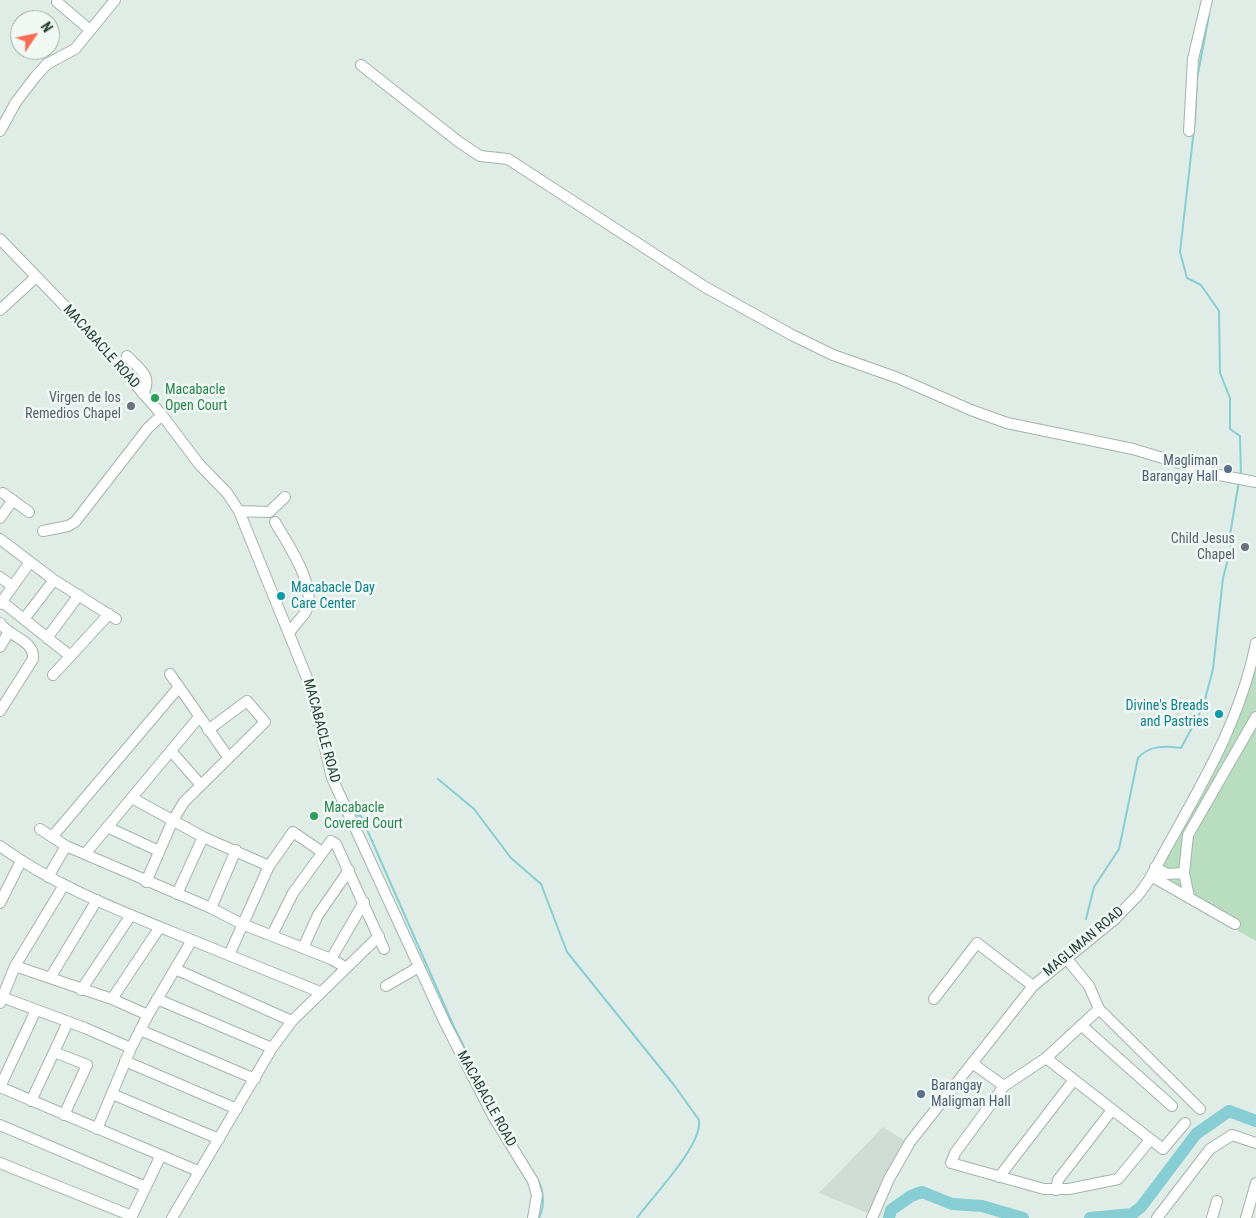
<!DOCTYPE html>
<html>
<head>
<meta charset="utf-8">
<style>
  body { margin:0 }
  #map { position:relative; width:1256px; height:1218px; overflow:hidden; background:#e0ece6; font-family:"Roboto Condensed",sans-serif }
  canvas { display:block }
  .north { position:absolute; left:10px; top:10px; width:50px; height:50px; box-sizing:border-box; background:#f1f8f4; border:1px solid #9dada6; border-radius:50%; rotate:56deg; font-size:14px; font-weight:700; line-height:20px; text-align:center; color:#203d32 }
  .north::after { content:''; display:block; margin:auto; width:18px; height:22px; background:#f66c54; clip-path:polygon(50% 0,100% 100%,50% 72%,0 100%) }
</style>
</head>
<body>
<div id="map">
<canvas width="1256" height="1218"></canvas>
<div class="north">N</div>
</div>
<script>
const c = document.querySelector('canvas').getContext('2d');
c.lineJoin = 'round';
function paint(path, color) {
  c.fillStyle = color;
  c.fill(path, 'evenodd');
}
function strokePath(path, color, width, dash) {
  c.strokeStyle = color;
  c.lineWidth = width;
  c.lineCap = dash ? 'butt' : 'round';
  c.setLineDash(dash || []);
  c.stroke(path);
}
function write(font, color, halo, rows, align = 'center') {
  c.font = font + ' "Roboto Condensed",sans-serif';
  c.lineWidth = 5;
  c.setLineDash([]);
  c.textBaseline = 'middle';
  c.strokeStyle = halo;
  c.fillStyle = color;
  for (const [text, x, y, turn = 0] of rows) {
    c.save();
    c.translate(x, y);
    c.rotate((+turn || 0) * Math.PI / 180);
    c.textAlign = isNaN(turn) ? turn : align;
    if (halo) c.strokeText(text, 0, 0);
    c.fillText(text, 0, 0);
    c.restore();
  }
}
paint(new Path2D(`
  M 883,1127 L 905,1141 L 881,1185 L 870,1214 L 819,1193 Z`), '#cfdcd4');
paint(new Path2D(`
  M 1256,643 L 1256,941 L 1149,880 L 1235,718 Z`), '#b8debf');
strokePath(new Path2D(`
  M 1209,15 L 1197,79 L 1195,120 L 1180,252 L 1187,278 L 1201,285 L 1219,311 L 1220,373 L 1230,398 L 1230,429 L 1240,436 L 1241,475
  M 438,779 L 474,809 L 511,858 L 541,884 L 567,952 L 674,1085 L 699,1120 C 703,1145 652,1197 637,1218
  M 354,815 L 361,816 L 454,1027 L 499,1117
  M 1086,919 L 1094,887 L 1119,849 L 1138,758 C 1149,745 1165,746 1181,748 L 1203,707 L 1213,669 L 1223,578 L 1231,548 L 1230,535 L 1239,481
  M 537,1178 C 544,1190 545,1206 539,1218`), '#86ced3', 2);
strokePath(new Path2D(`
  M 889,1218 L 891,1210 L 911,1196 L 922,1192 L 952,1204 L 982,1206 L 1023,1218
  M 1090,1218 L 1132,1214 L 1141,1207 L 1196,1134 L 1229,1111 L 1256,1121`), '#86ced3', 12);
const minor = new Path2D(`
  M 57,2 L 90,30
  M 361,65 L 459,142 L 480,156 L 508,159 L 705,287 L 792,335 L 833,355 L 898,378 L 971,410 L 1007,423 L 1133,449 L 1219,475 L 1256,482
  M 0,131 L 16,102 L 36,76 L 47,64 L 75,49 L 115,0
  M 1189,131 L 1193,59 L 1207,0
  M 0,239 L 87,329 L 162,415 L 199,464 L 227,493 L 239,511 L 311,688 L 332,778 L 445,1023 L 493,1116 L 533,1181 L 537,1195 L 533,1218
  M 0,310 L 36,277
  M 127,356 C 139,369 153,375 143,394
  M 3,493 L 29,512
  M 239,511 L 269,512 L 285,497
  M 0,518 L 13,500
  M 275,522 C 287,543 318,587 306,611 C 302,618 294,625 290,632
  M 43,531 L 68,526 L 75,522 L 148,428 L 162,415
  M 0,539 L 54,580 L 116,619
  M 0,577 L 12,586
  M 1,601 L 69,655
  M 0,604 L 30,562
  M 24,619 L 54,580
  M 0,623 C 9,637 35,640 33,659 L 0,711
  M 47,638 L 79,595
  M 0,647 L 7,635
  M 170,674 L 228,757
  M 53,675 L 109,614
  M 171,751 L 200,784
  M 132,798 L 203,837 L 269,866
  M 107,827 L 159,851
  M 40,829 L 66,846
  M 52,837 L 179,687
  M 0,846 C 52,884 113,908 172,932 C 222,952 271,972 320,992
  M 85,854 L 199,717
  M 1155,867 L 1167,874 L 1184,873
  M 1151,876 L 1235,924
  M 48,877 L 66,846 L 211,908 L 242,924 L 331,959 L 345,967
  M 146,882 L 173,820 L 184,802 L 265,722 L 247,701 L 208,730
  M 177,894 L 203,837
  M 1189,897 L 1184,873 L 1188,835 L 1256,717
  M 0,903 L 21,861
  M 211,908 L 236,850
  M 272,935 L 293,893 L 331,841 L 336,844 L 384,949
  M 303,948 L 318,915 L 349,870
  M 229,955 L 269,866 L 293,832 L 322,852
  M 331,959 L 364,902
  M 1067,959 L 1089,986 L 1099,1009
  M 15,966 L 112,999 L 148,1015
  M 175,969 L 292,1021
  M 50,978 L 97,900
  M 386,986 L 419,967
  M 81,990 L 131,915
  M 2,997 L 85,1028 L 131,1048
  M 112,999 L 160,927
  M 157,999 L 272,1048
  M 934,999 L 977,943 L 1033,986
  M 0,1003 L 15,966 L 64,885
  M 1081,1025 L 1172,1106
  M 140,1030 L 255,1079
  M 54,1052 L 87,1065 L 64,1115
  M 1046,1058 L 1163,1149 L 1185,1123
  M 125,1061 L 237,1109
  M 972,1063 L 1004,1086
  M 0,1087 L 198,1171
  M 0,1087 L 36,1010
  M 112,1094 L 219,1139
  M 31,1101 L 68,1022
  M 0,1125 L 146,1187
  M 97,1129 L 131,1048 L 148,1015 L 192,940
  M 1150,1140 L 1118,1179 L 1069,1189 L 1044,1189 L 951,1163 L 955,1153 L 1004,1086 L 1046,1058 L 1099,1009 L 1200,1109
  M 0,1163 L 132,1216
  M 999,1177 L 1073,1081
  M 1056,1190 L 1058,1180 L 1112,1110
  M 131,1218 L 161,1155
  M 172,1218 L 272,1048 L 292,1021 L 379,936
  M 872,1218 L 889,1179 L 910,1142 L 1033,986 L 1115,919 L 1139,894 L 1149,880 C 1191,801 1238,732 1256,643
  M 1157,1218 L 1210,1149 L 1232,1135 L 1256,1143
  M 1212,1218 L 1217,1201
  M 1246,1218 L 1256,1183`);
strokePath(minor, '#a3b4ac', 12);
strokePath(minor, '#fff', 10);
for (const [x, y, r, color] of [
  [155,398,5,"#2e9e5b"],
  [131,406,5,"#6b7280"],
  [1228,469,5,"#5c6f8a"],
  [1245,547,5,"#6b7280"],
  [281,596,5,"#0f9aa8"],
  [1219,714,5,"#0f9aa8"],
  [314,816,5,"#2e9e5b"],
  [921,1094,5,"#5c6f8a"]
]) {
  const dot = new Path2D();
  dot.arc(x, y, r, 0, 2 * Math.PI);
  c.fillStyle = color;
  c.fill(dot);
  strokePath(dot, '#f1f8f4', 2);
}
write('14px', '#203d32', '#f1f8f4', [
  ["MACABACLE ROAD",101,347,48],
  ["MACABACLE ROAD",321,731,75],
  ["MAGLIMAN ROAD",1084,942,-40],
  ["MACABACLE ROAD",486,1099,61]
]);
write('14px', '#27864d', '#f1f8f4', [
  ["Macabacle",165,390],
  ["Open Court",165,406],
  ["Macabacle",324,808],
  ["Covered Court",324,824]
], 'left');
write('14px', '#5b616d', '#f1f8f4', [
  ["Virgen de los",121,398],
  ["Remedios Chapel",121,414],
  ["Child Jesus",1235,539],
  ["Chapel",1235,555]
], 'right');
write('14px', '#4e5e75', '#f1f8f4', [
  ["Magliman",1218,461],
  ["Barangay Hall",1218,477],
  ["Barangay",931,1086,"left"],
  ["Maligman Hall",931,1102,"left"]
], 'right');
write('14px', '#0d838f', '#f1f8f4', [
  ["Macabacle Day",291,588],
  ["Care Center",291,604],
  ["Divine's Breads",1209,706,"right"],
  ["and Pastries",1209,722,"right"]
], 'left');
</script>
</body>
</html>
